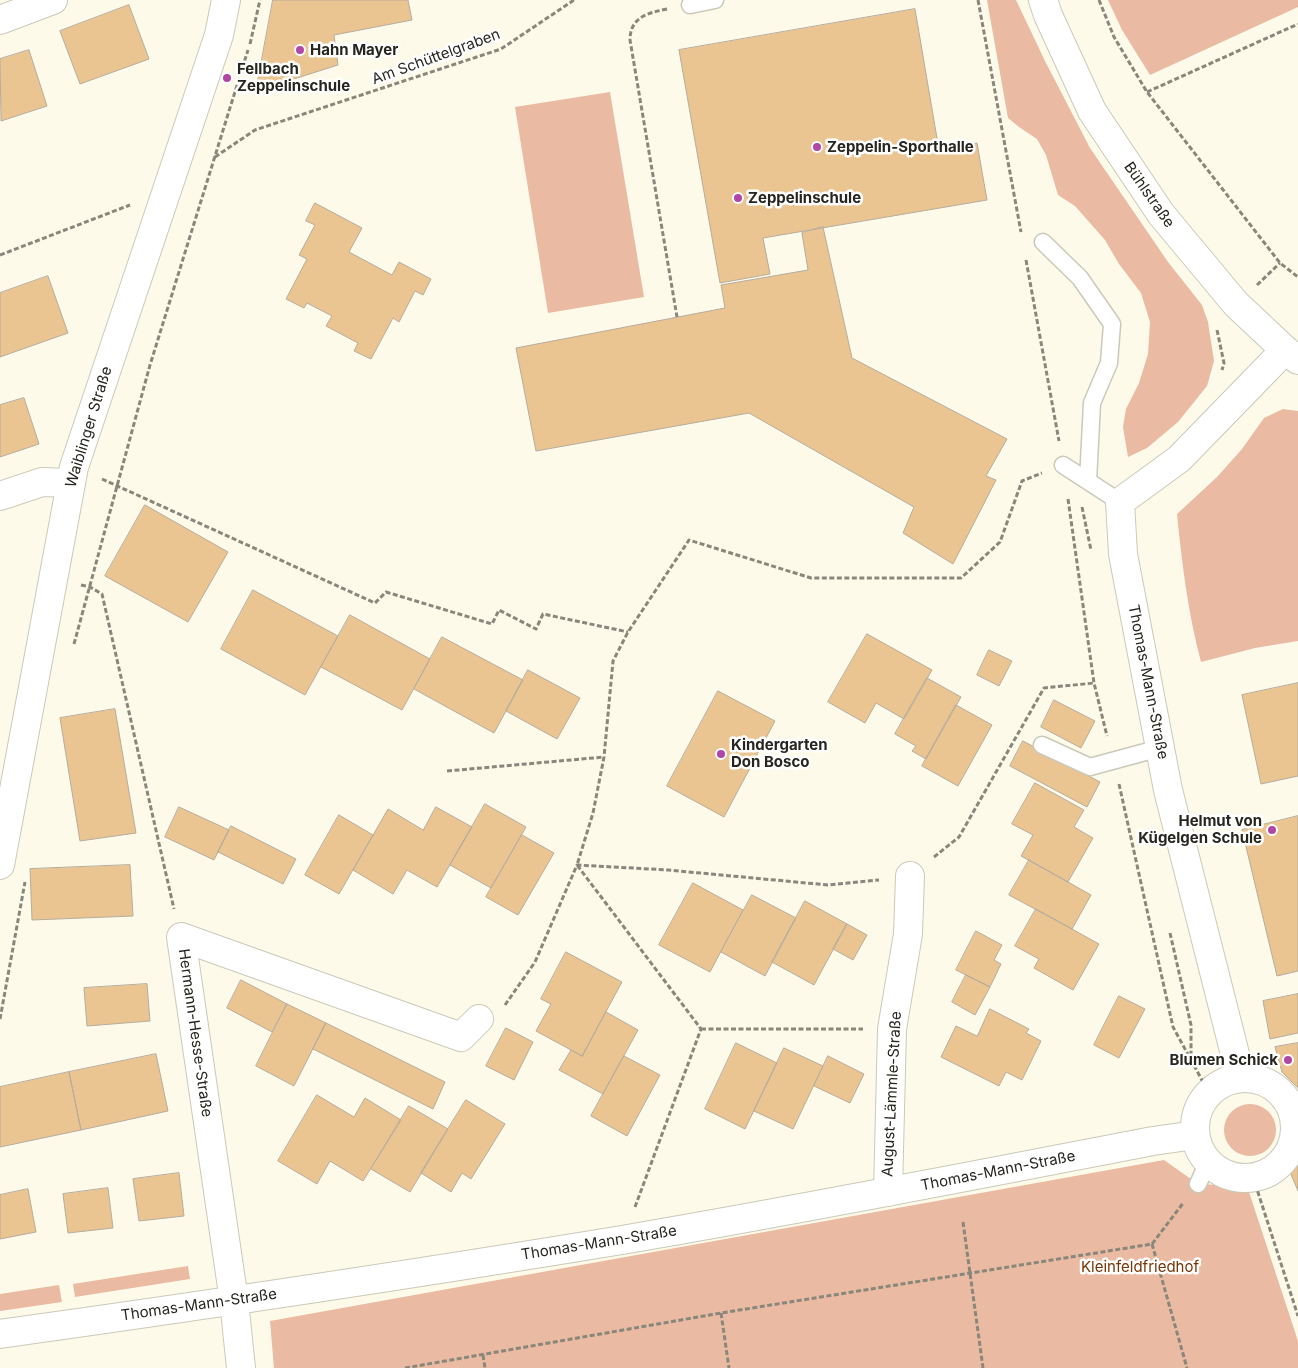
<!DOCTYPE html>
<html>
<head>
<meta charset="utf-8">
<style>
  body { margin:0 }
  canvas { display:block; background:#fdfae9 }
</style>
</head>
<body>
<canvas width="1298" height="1368"></canvas>
<script>
const c = document.querySelector('canvas').getContext('2d');
c.lineJoin = 'round';
function paint(path, color) {
  c.fillStyle = color;
  c.fill(path, 'evenodd');
}
function strokePath(path, color, width, dash) {
  c.strokeStyle = color;
  c.lineWidth = width;
  c.lineCap = dash ? 'butt' : 'round';
  c.setLineDash(dash || []);
  c.stroke(path);
}
function write(font, color, halo, rows, align = 'center') {
  c.font = font + ' Inter,sans-serif';
  c.lineWidth = 5;
  c.setLineDash([]);
  c.textBaseline = 'middle';
  c.strokeStyle = halo;
  c.fillStyle = color;
  for (const [text, x, y, turn = 0] of rows) {
    c.save();
    c.translate(x, y);
    c.rotate((+turn || 0) * Math.PI / 180);
    c.textAlign = isNaN(turn) ? turn : align;
    if (halo) c.strokeText(text, 0, 0);
    c.fillText(text, 0, 0);
    c.restore();
  }
}
paint(new Path2D(`
  M 987,0 L 1016,0 L 1045,61 L 1090,148 L 1168,262 L 1202,305 L 1208,322 L 1214,361 L 1207,386 L 1178,422 L 1147,448 L 1128,457 L 1123,427 L 1126,409 L 1139,383 L 1148,354 L 1150,322 L 1141,293 L 1119,264 L 1105,240 L 1075,206 L 1058,195 L 1046,155 L 1037,139 L 1019,127 L 1008,118 Z
  M 1108,0 L 1298,0 L 1298,7 L 1150,75 L 1122,30 Z
  M 610,92 L 644,297 L 548,313 L 515,107 Z
  M 1283,409 L 1298,411 L 1298,641 L 1255,648 L 1201,662 C 1188,613 1182,564 1177,514 L 1217,477 L 1242,449 L 1264,418 Z
  M1224 1130a26 26 0 1 1 52 0a26 26 0 1 1-52 0Z
  M 1164,1160 L 1198,1184 L 1247,1186 L 1298,1341 L 1298,1368 L 274,1368 L 270,1321 Z
  M 188,1266 L 190,1279 L 75,1297 L 73,1284 Z
  M 59,1285 L 62,1302 L 0,1311 L 0,1294 Z`), '#eabaa2');
const building = new Path2D(`
  M 273,0 L 408,0 L 412,20 L 334,35 L 338,65 L 256,91 Z
  M 129,5 L 149,59 L 80,84 L 60,31 Z
  M 915,9 L 939,150 L 977,143 L 987,200 L 763,238 L 770,274 L 720,283 L 679,50 Z
  M 29,50 L 47,106 L 1,121 L 0,59 Z
  M 315,203 L 362,228 L 349,252 L 392,275 L 399,262 L 431,279 L 423,295 L 415,291 L 399,322 L 393,318 L 371,359 L 354,351 L 358,343 L 326,326 L 332,316 L 307,303 L 304,308 L 286,299 L 307,259 L 299,255 L 315,225 L 306,221 Z
  M 823,227 L 852,358 L 1007,439 L 986,476 L 996,480 L 953,564 L 903,533 L 914,507 L 749,413 L 536,451 L 516,348 L 725,308 L 721,285 L 808,270 L 802,233 Z
  M 48,276 L 68,333 L 0,357 L 0,293 Z
  M 24,398 L 39,444 L 0,457 L 0,405 Z
  M 145,505 L 228,552 L 188,622 L 105,576 Z
  M 253,590 L 338,636 L 305,695 L 221,649 Z
  M 350,615 L 430,659 L 402,710 L 321,667 Z
  M 867,634 L 932,670 L 904,719 L 876,703 L 865,723 L 828,702 Z
  M 442,637 L 523,680 L 494,733 L 414,689 Z
  M 989,650 L 1012,661 L 999,686 L 977,675 Z
  M 528,670 L 580,698 L 557,739 L 506,711 Z
  M 927,678 L 961,697 L 926,759 L 912,751 L 916,746 L 895,734 Z
  M 1298,683 L 1298,776 L 1261,784 L 1242,695 Z
  M 718,691 L 775,721 L 724,817 L 667,786 Z
  M 1054,700 L 1095,721 L 1081,748 L 1041,727 Z
  M 956,705 L 992,725 L 958,786 L 922,766 Z
  M 115,709 L 136,833 L 80,841 L 60,718 Z
  M 1023,741 L 1100,782 L 1087,807 L 1010,766 Z
  M 1035,783 L 1084,810 L 1074,827 L 1093,838 L 1068,882 L 1021,856 L 1033,835 L 1012,824 Z
  M 485,804 L 526,827 L 491,888 L 450,865 Z
  M 179,807 L 229,830 L 214,860 L 165,837 Z
  M 436,807 L 472,827 L 437,887 L 407,870 L 393,894 L 353,870 L 388,809 L 423,830 Z
  M 339,815 L 373,835 L 339,894 L 305,875 Z
  M 1298,816 L 1298,971 L 1277,976 L 1242,830 Z
  M 231,826 L 296,859 L 283,884 L 218,852 Z
  M 522,835 L 554,853 L 518,915 L 486,897 Z
  M 1029,860 L 1091,895 L 1072,929 L 1009,895 Z
  M 130,865 L 133,916 L 32,920 L 30,869 Z
  M 693,883 L 743,910 L 710,972 L 659,945 Z
  M 752,895 L 796,918 L 765,976 L 721,952 Z
  M 805,901 L 847,924 L 814,985 L 772,962 Z
  M 1036,909 L 1099,944 L 1073,990 L 1034,968 L 1039,959 L 1015,946 Z
  M 847,924 L 867,935 L 853,960 L 833,949 Z
  M 976,931 L 1002,945 L 994,960 L 1001,964 L 990,987 L 956,970 Z
  M 566,952 L 622,982 L 582,1056 L 536,1031 L 551,1004 L 541,999 Z
  M 966,975 L 990,987 L 975,1015 L 952,1002 Z
  M 241,980 L 287,1004 L 272,1032 L 227,1008 Z
  M 147,984 L 150,1021 L 87,1026 L 84,988 Z
  M 1298,994 L 1298,1033 L 1270,1039 L 1263,1001 Z
  M 1119,996 L 1145,1009 L 1119,1058 L 1094,1045 Z
  M 287,1004 L 326,1023 L 294,1086 L 256,1066 Z
  M 990,1009 L 1029,1029 L 1026,1033 L 1041,1041 L 1022,1080 L 1006,1072 L 999,1086 L 941,1057 L 956,1026 L 977,1036 Z
  M 606,1012 L 638,1030 L 603,1094 L 559,1070 L 571,1050 L 582,1056 Z
  M 326,1023 L 445,1082 L 433,1109 L 313,1049 Z
  M 506,1028 L 533,1042 L 514,1080 L 486,1066 Z
  M 736,1043 L 777,1063 L 745,1129 L 705,1109 Z
  M 1298,1043 L 1298,1088 L 1282,1072 L 1275,1047 Z
  M 784,1048 L 823,1066 L 793,1129 L 754,1111 Z
  M 156,1054 L 168,1111 L 81,1130 L 69,1072 Z
  M 624,1056 L 660,1075 L 627,1136 L 591,1116 Z
  M 828,1056 L 864,1074 L 850,1103 L 814,1086 Z
  M 69,1072 L 81,1130 L 0,1147 L 0,1087 Z
  M 317,1095 L 354,1117 L 365,1098 L 401,1120 L 363,1181 L 330,1161 L 317,1184 L 278,1161 Z
  M 466,1100 L 505,1124 L 471,1179 L 462,1173 L 451,1192 L 421,1173 Z
  M 409,1106 L 448,1129 L 410,1192 L 371,1169 Z
  M 1298,1161 L 1298,1191 L 1290,1172 Z
  M 179,1173 L 184,1216 L 139,1221 L 133,1179 Z
  M 108,1188 L 113,1228 L 68,1233 L 63,1194 Z
  M 28,1189 L 36,1232 L 0,1239 L 0,1195 Z`);
paint(building, '#eac491');
strokePath(building, '#b6ac9e', 1);
const lane = new Path2D(`
  M 690,5 L 715,0
  M 1043,242 L 1080,278 L 1112,324 L 1109,363 L 1092,403 L 1088,481
  M 1063,465 L 1120,502
  M 1042,745 L 1090,767 L 1160,748
  M 1293,1113 L 1298,1113
  M 1198,1184 L 1208,1162`);
const street = new Path2D(`
  M 0,20 L 53,0
  M 0,496 L 42,482 L 71,483
  M 1241,1078 L 1168,790 L 1123,554 L 1120,502 L 1179,459 L 1285,350
  M1195 1128a50 50 0 1 1 100 0a50 50 0 1 1-100 0Z
  M 888,1192 L 892,1029 L 908,934 L 910,876
  M 0,1334 C 207,1305 415,1274 622,1240 C 799,1210 976,1175 1153,1141 L 1195,1135
  M 241,1368 L 234,1301 L 181,937 L 461,1037 L 479,1019`);
const secondary = new Path2D(`
  M 1043,0 L 1048,15 L 1092,111 L 1161,214 L 1236,304 L 1285,350 L 1298,360
  M 0,865 L 74,467 L 219,35 L 226,0`);
strokePath(lane, '#cbc9b9', 19);
strokePath(street, '#cbc9b9', 30);
strokePath(secondary, '#cbc9b9', 30);
strokePath(new Path2D(`
  M 978,0 L 1021,232
  M 1099,0 L 1114,37 L 1147,92 L 1280,263 L 1298,277
  M 667,9 C 648,13 630,17 630,40 L 677,317
  M 250,44 L 260,0
  M 1147,92 L 1298,24
  M 215,157 L 255,130 L 501,49 L 574,0
  M 0,255 L 130,205
  M 1026,260 L 1059,441
  M 1257,285 L 1280,263
  M 1217,330 L 1224,363 L 1222,370
  M 102,479 L 375,603 L 386,592 L 492,624 L 499,610 L 536,629 L 543,614 L 628,632
  M 1068,499 L 1094,683 L 1107,736
  M 1082,507 L 1091,550
  M 81,585 L 90,587 L 102,594 L 174,909
  M 74,644 L 150,365 L 248,50
  M 447,771 L 604,757
  M 1119,784 L 1173,1027 L 1209,1093
  M 934,857 L 959,837 L 1044,688 L 1094,683
  M 1170,933 L 1191,1025 L 1191,1059
  M 505,1005 L 535,962 L 577,865 L 668,870 L 828,885 L 879,880
  M 0,1019 L 25,882
  M 701,1029 L 863,1029
  M 1253,1177 L 1298,1316
  M 635,1207 L 701,1029 L 577,865 L 593,813 L 604,757 L 613,661 L 628,632 L 689,540 L 811,578 L 961,578 L 1000,542 L 1022,481 L 1042,473
  M 963,1222 L 983,1368
  M 1152,1244 L 1187,1368
  M 721,1313 L 729,1368
  M 483,1355 L 485,1368
  M 405,1368 L 721,1313 L 1152,1244 L 1184,1202`), '#89877c', 3, [5, 2.5]);
strokePath(lane, '#fff', 16);
strokePath(street, '#fff', 28);
strokePath(secondary, '#fff', 28);
for (const [x, y, r, color] of [
  [300,50,5,"#b146a7"],
  [227,78,5,"#b146a7"],
  [817,147,5,"#b146a7"],
  [738,198,5,"#b146a7"],
  [721,754,5,"#b146a7"],
  [1272,830,5,"#b146a7"],
  [1288,1060,5,"#b146a7"]
]) {
  const dot = new Path2D();
  dot.arc(x, y, r, 0, 2 * Math.PI);
  c.fillStyle = color;
  c.fill(dot);
  strokePath(dot, '#fff', 2);
}
write('bold 15px', '#26251f', '#fff', [
  ["Hahn Mayer",310,50],
  ["Fellbach",237,69],
  ["Zeppelinschule",237,86],
  ["Zeppelin-Sporthalle",827,147],
  ["Zeppelinschule",748,198],
  ["Kindergarten",731,745],
  ["Don Bosco",731,762],
  ["Helmut von",1262,821,"right"],
  ["Kügelgen Schule",1262,838,"right"],
  ["Blumen Schick",1278,1060,"right"]
], 'left');
write('15px', '#26251f', '#fff', [
  ["Am Schüttelgraben",436,57,-20],
  ["Bühlstraße",1149,195,55],
  ["Waiblinger Straße",89,427,-73],
  ["Thomas-Mann-Straße",1148,682,79],
  ["Hermann-Hesse-Straße",195,1033,82],
  ["August-Lämmle-Straße",892,1094,-87],
  ["Thomas-Mann-Straße",998,1171,-11],
  ["Thomas-Mann-Straße",599,1243,-9],
  ["Thomas-Mann-Straße",199,1305,-8]
]);
write('15px', '#783403', '#fff', [
  ["Kleinfeldfriedhof",1140,1267]
]);
</script>
</body>
</html>
